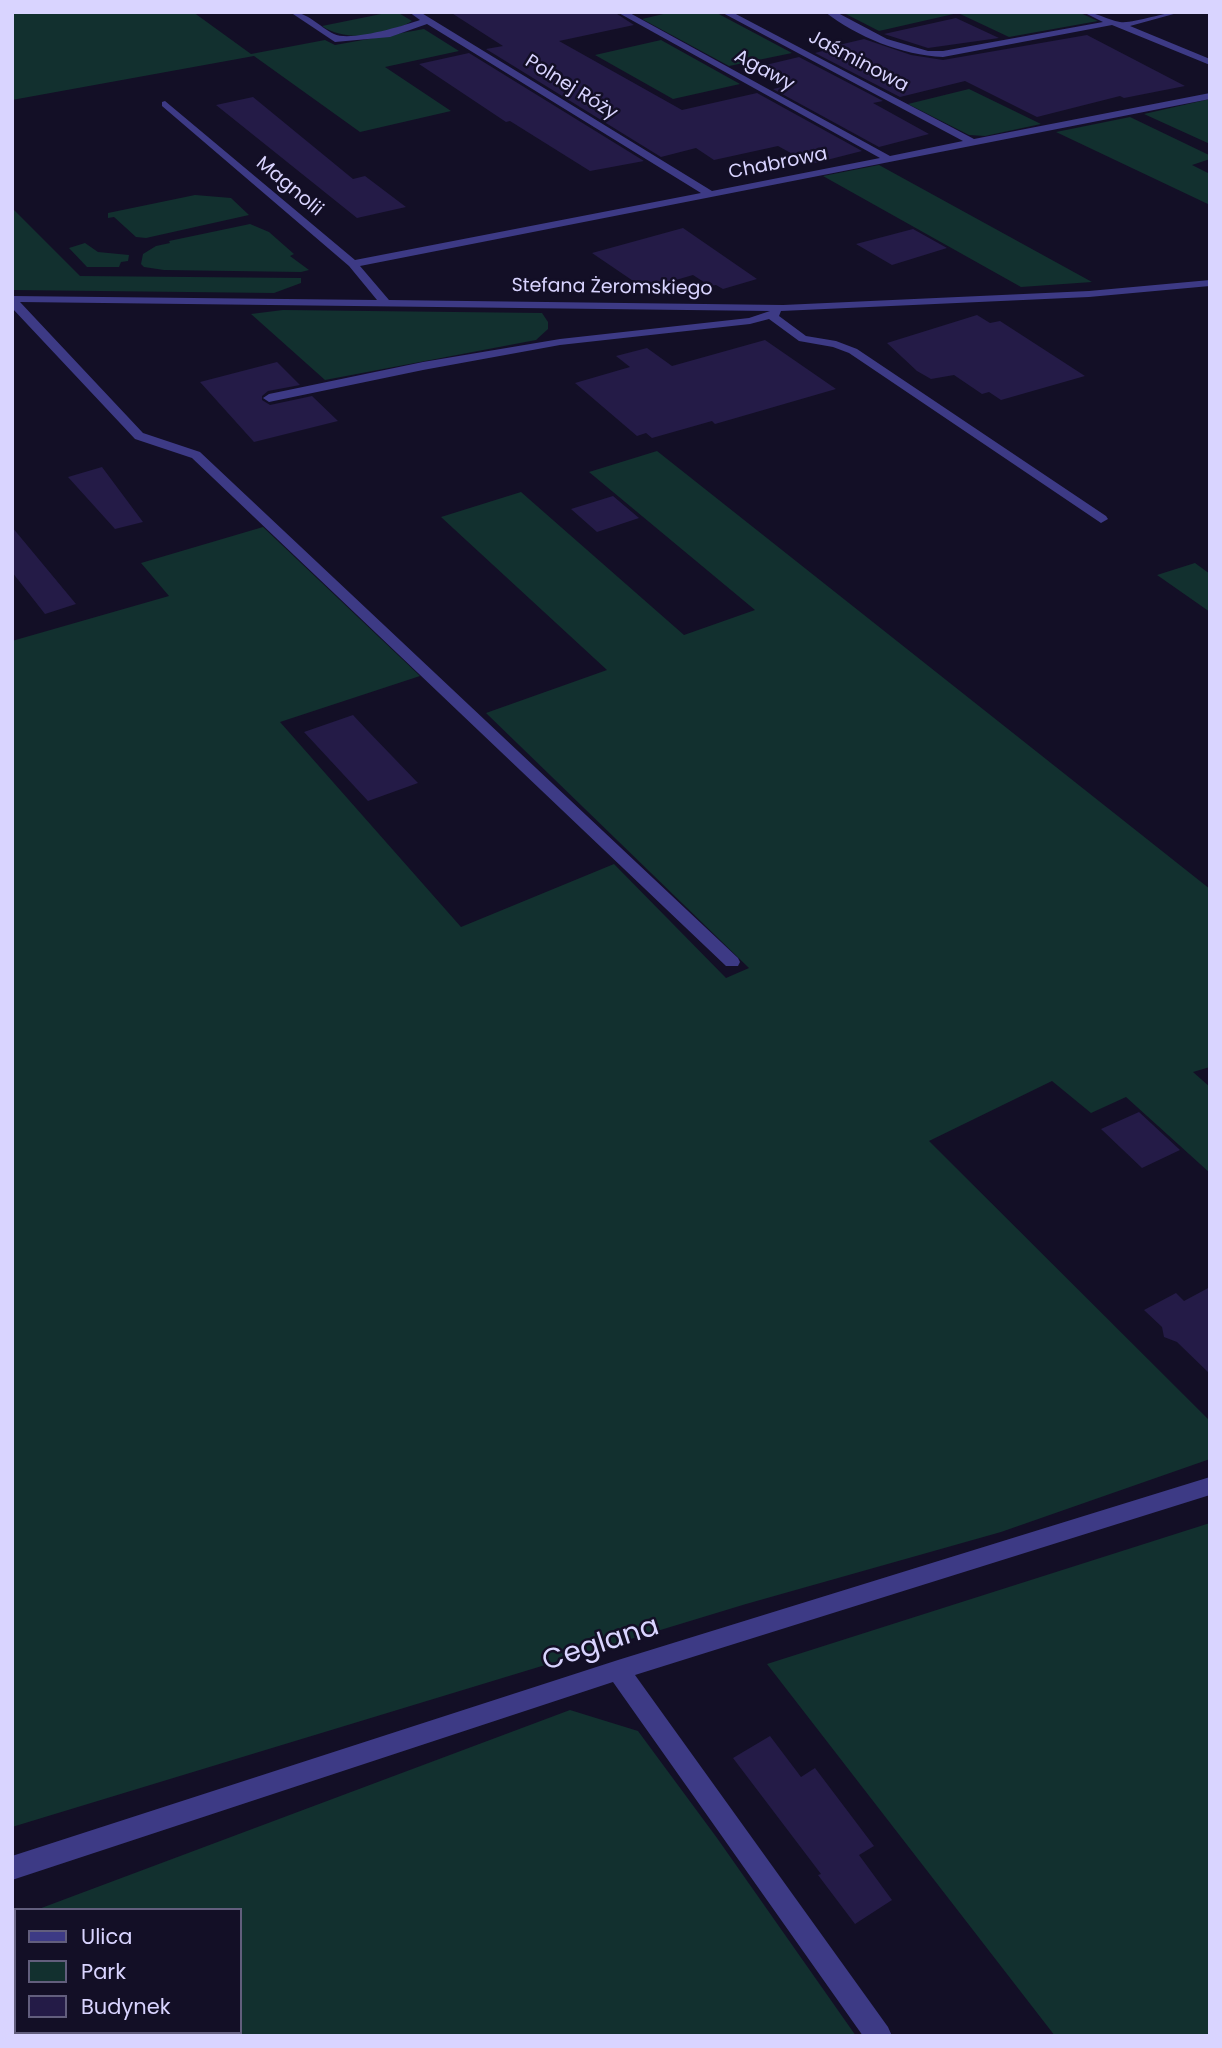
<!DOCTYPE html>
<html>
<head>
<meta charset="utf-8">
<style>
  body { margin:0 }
  #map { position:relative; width:1222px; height:2048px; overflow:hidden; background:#130f26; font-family:Poppins,sans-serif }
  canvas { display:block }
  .frame { position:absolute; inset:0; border:14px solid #d9d4ff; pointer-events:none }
  .legend { position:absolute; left:14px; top:1908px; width:228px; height:126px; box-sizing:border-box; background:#130f26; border:2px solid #625e7d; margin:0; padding:9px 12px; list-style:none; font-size:21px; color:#d9d4ff }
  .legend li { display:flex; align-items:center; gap:14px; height:35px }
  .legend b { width:35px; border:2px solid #625e7d }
</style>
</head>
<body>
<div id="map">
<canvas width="1222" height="2048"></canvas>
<div class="frame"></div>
<ul class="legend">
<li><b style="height:9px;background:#3d3a85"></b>Ulica</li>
<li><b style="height:19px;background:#12302f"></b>Park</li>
<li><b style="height:19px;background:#241b47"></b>Budynek</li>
</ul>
</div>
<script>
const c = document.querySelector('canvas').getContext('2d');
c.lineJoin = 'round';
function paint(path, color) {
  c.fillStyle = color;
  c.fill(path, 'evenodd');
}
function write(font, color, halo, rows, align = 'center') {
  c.font = font + ' Poppins,sans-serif';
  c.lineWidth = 5;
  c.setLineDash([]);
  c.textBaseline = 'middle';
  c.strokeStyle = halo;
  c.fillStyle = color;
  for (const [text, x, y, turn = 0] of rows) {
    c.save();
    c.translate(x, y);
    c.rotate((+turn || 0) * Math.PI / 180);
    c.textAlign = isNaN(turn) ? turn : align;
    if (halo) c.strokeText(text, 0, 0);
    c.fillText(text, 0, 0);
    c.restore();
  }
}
paint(new Path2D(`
  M 12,12 L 193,12 L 251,54 L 325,40 L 335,45 L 424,29 L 459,51 L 385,67 L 451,111 L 360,132 L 254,56 L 12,100 Z
  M 391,12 L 397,12 L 412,21 C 387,36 347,43 322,26 Z
  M 672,12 L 715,12 L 792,53 L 729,66 L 642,19 Z
  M 842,12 L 1078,12 L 1098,21 L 1009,37 L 958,13 L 879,31 Z
  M 661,40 L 740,84 L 673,99 L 595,55 Z
  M 969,89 L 1041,124 L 985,136 L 969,135 L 908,104 Z
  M 1210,99 L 1210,144 L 1144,114 Z
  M 1130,117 L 1209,155 L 1210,159 L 1192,165 L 1210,174 L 1210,205 L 1056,132 Z
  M 879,165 L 1092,282 L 1021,287 L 823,176 Z
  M 195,195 L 231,198 L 249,215 L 146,238 L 136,237 L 114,217 L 108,218 L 108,213 Z
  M 12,208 L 80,276 L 301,278 L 301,283 L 274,293 L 12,290 Z
  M 250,224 L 269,232 L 294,254 L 290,256 L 309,270 L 301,272 L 164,270 L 144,267 L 141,264 L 143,254 L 156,246 L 170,243 L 169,241 Z
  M 85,243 L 98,252 L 129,255 L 128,261 L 121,262 L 119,267 L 87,267 L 69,248 Z
  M 283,310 L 542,313 L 548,322 L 548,329 L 536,340 L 325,380 L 251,314 Z
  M 657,451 L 1210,889 L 1210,1067 L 1193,1072 L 1210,1087 L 1210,1173 L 1126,1097 L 1091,1113 L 1052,1081 L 929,1141 L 1210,1421 L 1210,1459 L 1001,1532 L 746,1604 L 12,1827 L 12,641 L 169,596 L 141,563 L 263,527 L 420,676 L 280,722 L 461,927 L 614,864 L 726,978 L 749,968 L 486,713 L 607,670 L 441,517 L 521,492 L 684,635 L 755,610 L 589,472 Z
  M 1195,563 L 1210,574 L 1210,612 L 1157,575 Z
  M 1210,1523 L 1210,2036 L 1055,2036 L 767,1664 Z
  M 570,1710 L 638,1731 L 717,1838 L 856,2036 L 12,2036 L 12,1919 L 16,1917 L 16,2032 L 240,2032 L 240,1910 L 36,1910 Z`), '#12302f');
paint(new Path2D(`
  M 450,12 L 614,12 L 634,25 L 559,41 L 682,110 L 757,93 L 862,151 L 811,164 L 778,146 L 714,160 L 696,148 L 661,157 L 486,49 L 503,46 Z
  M 956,18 L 999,38 L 928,48 L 884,34 Z
  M 1087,35 L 1185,86 L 1124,98 L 1120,96 L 1037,117 L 965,81 L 900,97 L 815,53 L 826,50 L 822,49 L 864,39 L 911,55 L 943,60 Z
  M 469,53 L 644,161 L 590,171 L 510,121 L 506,122 L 419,64 Z
  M 799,57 L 883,101 L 873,103 L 929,134 L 879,147 L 773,89 L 786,86 L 753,68 Z
  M 253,97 L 353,179 L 365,176 L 406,207 L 357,218 L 216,105 Z
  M 683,228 L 757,279 L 723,289 L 716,285 L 710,286 L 693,275 L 645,289 L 592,253 Z
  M 913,229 L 947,248 L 892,265 L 856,244 Z
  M 977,315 L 990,323 L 1000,321 L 1085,376 L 1001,400 L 989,392 L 982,394 L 954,375 L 931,379 L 917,371 L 887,343 Z
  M 765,340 L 836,389 L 715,424 L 712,421 L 652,438 L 646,433 L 637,436 L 575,383 L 630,367 L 616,356 L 647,348 L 672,366 Z
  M 277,362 L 300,385 L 268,391 L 262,396 L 262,400 L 270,405 L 312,396 L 338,421 L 254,442 L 200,382 Z
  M 102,467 L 143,522 L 115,529 L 68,477 Z
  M 613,496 L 639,518 L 597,532 L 571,509 Z
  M 12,527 L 76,604 L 45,614 L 12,572 Z
  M 353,715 L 366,729 L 418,783 L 368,801 L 304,732 Z
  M 1139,1112 L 1180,1150 L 1142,1168 L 1101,1129 Z
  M 1210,1287 L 1210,1374 L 1177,1342 L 1164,1337 L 1162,1327 L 1144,1310 L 1176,1293 L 1184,1301 Z
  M 770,1736 L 801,1777 L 815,1768 L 874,1846 L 859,1855 L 892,1900 L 855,1924 L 818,1875 L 821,1874 L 733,1758 Z`), '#241b47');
paint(new Path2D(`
  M 290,12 C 308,12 318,26 334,34 C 350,42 403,26 420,20 L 409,12 L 420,12 L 712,191 L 880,158 L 617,12 L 628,12 L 890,156 L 963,141 L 721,12 L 732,12 L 974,139 L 1210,93 L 1210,99 L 360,266 L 389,300 L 783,305 L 1089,291 L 1210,280 L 1210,286 L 1089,297 L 781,311 L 779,316 L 806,336 L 836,341 L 857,349 L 1106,516 L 1108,519 L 1101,523 L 849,353 L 833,347 L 799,341 L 769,319 L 750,324 L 560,345 L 423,370 L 269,402 L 263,398 L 269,394 L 423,362 L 560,339 L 749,318 L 770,311 L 20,302 L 143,433 L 200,452 L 738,958 L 740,962 L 738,966 L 726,966 L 192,458 L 135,439 L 12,308 L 12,296 L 377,300 L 349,266 L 162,106 L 162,102 L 165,101 L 355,260 L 701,193 L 427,24 L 390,37 L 335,42 Z
  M 825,12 L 836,12 L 887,39 L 928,51 L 943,51 L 1103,22 L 1083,12 C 1097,12 1107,20 1120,22 C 1133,24 1163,12 1181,12 L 1130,26 L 1210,59 L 1210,65 L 1112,25 L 943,57 C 902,55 857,37 825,12 Z
  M 1210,1477 L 1210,1495 L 635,1675 L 888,2027 L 892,2036 L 863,2036 L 613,1682 L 12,1880 L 12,1856 L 618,1660 Z`), '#3d3a85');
write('19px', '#d9d4ff', '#130f26', [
  ["Jaśminowa",858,62,28],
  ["Agawy",764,71,29],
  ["Polnej Róży",571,88,32],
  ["Chabrowa",778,164,-11],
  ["Magnolii",289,187,40],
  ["Stefana Żeromskiego",612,288,1]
]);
write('28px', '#d9d4ff', '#130f26', [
  ["Ceglana",601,1645,-18]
]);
</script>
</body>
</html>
